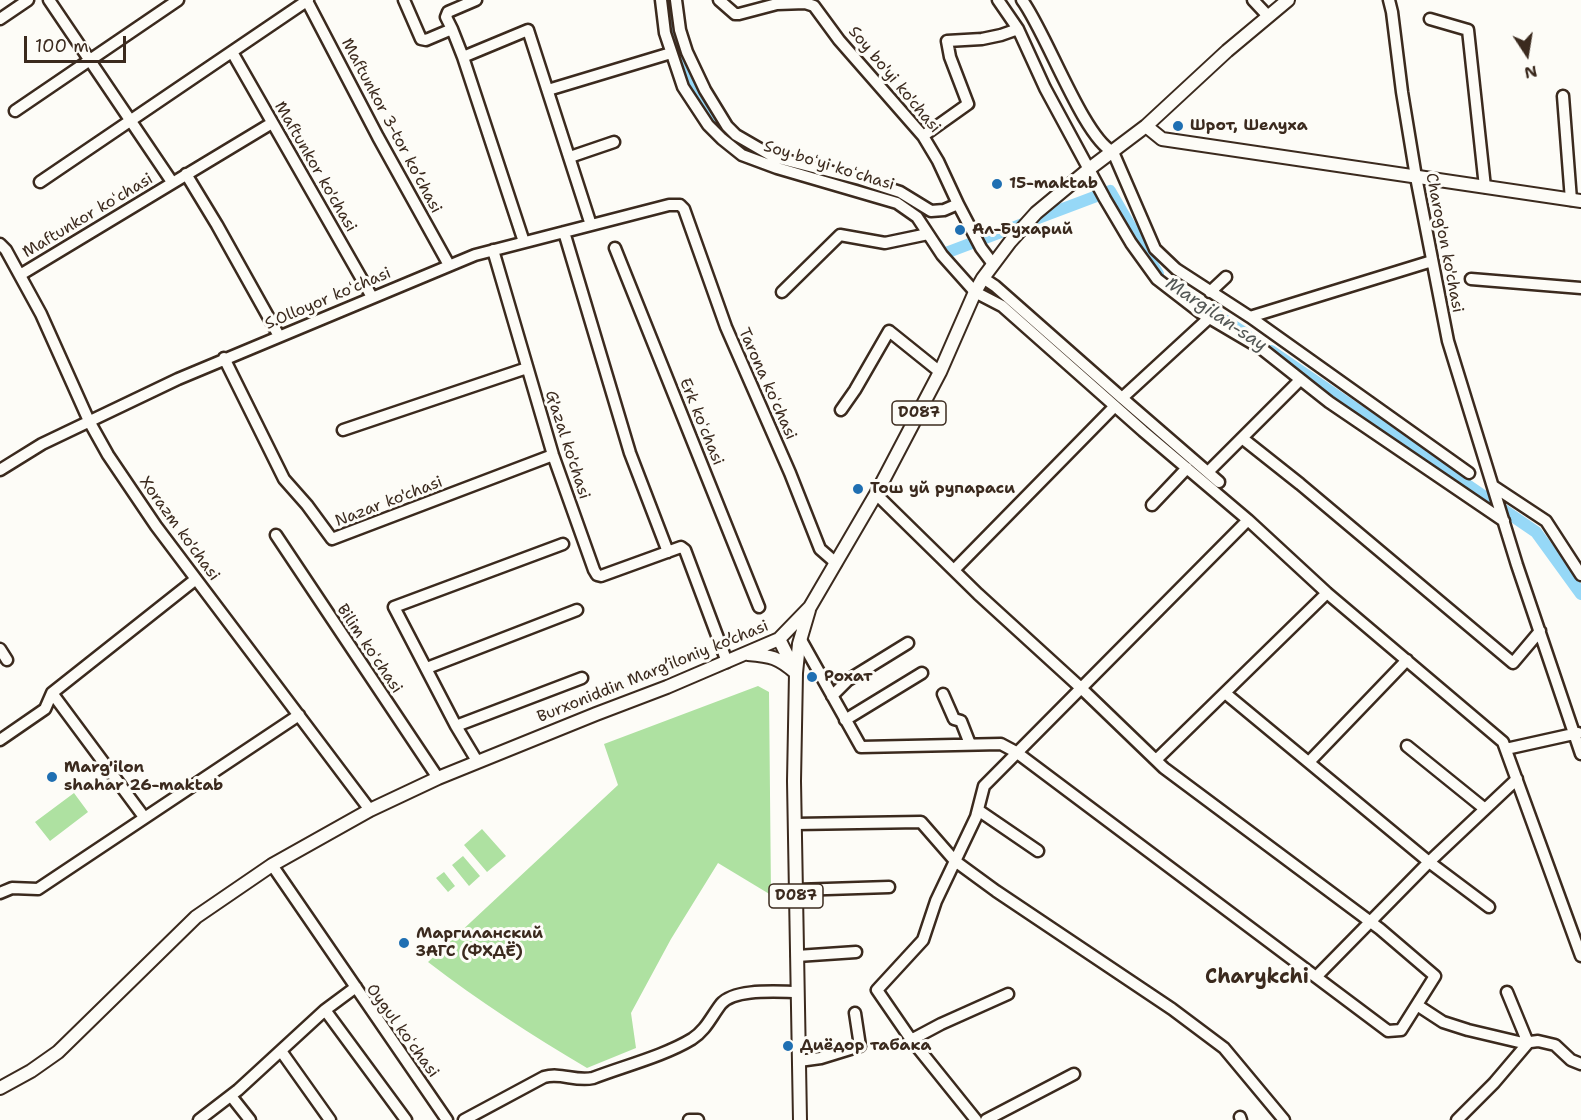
<!DOCTYPE html>
<html>
<head>
<meta charset="utf-8">
<style>
  body { margin:0 }
  #map { position:relative; width:1581px; height:1120px; overflow:hidden; background:#fdfcf7; font-family:"Shantell Sans",sans-serif }
  canvas { display:block }
  .north { position:absolute; left:1497px; top:24px; width:60px; height:60px; -webkit-text-stroke:4px #fdfcf7; paint-order:stroke; rotate:168deg; font-size:16px; font-weight:700; line-height:24px; text-align:center; color:#3b2a1e }
  .north::after { content:''; display:block; margin:auto; width:21px; height:27px; background:#3b2a1e; clip-path:polygon(50% 0,100% 100%,50% 72%,0 100%) }
  .scale { position:absolute; left:24px; top:36px; width:102px; height:27px; box-sizing:border-box; border:3px solid #3b2a1e; border-top:0; padding-left:8px; font-size:18px; line-height:21px; white-space:nowrap; color:#3b2a1e; -webkit-text-stroke:4px #fdfcf7; paint-order:stroke }
</style>
</head>
<body>
<div id="map">
<canvas width="1581" height="1120"></canvas>
<div class="north">N</div>
<div class="scale">100 m</div>
</div>
<script>
const c = document.querySelector('canvas').getContext('2d');
c.lineJoin = 'round';
function paint(path, color) {
  c.fillStyle = color;
  c.fill(path, 'evenodd');
}
function strokePath(path, color, width, dash) {
  c.strokeStyle = color;
  c.lineWidth = width;
  c.lineCap = dash ? 'butt' : 'round';
  c.setLineDash(dash || []);
  c.stroke(path);
}
function write(font, color, halo, rows, align = 'center') {
  c.font = font + ' "Shantell Sans",sans-serif';
  c.lineWidth = 6;
  c.setLineDash([]);
  c.textBaseline = 'middle';
  c.strokeStyle = halo;
  c.fillStyle = color;
  for (const [text, x, y, turn = 0] of rows) {
    c.save();
    c.translate(x, y);
    c.rotate((+turn || 0) * Math.PI / 180);
    c.textAlign = isNaN(turn) ? turn : align;
    if (halo) c.strokeText(text, 0, 0);
    c.fillText(text, 0, 0);
    c.restore();
  }
}
paint(new Path2D(`
  M 758,686 L 769,692 L 771,895 L 718,863 L 671,939 L 631,1013 L 636,1048 L 587,1068 C 531,1035 479,1001 428,962 L 618,785 L 604,744 Z
  M 74,793 L 88,812 L 50,841 L 35,822 Z
  M 482,829 L 506,856 L 487,872 L 464,845 Z
  M 463,856 L 480,876 L 469,886 L 452,865 Z
  M 444,872 L 455,886 L 448,892 L 436,878 Z`), '#aee1a1');
strokePath(new Path2D(`
  M 670,0 L 675,33 L 697,88 L 719,124 L 754,156 L 764,159
  M 937,244 L 943,254 L 1110,191 L 1158,274
  M 1175,288 L 1246,334
  M 1271,351 L 1536,532 L 1581,594`), '#96d8f7', 12);
const minor = new Path2D(`
  M 49,0 L 172,182
  M 404,0 L 421,39 L 426,40 L 452,29 L 463,57 L 528,30 L 591,225
  M 661,0 L 665,33 L 683,87 L 708,125 L 722,139 L 742,155 L 777,168 L 897,203 L 917,217 L 942,255 L 975,292 L 1002,306 L 1143,431 L 1248,520 L 1327,593 L 1503,742 L 1581,956
  M 676,0 L 680,30 L 687,52 L 705,90 L 727,126 L 736,135 L 774,157 L 860,179 L 900,192 L 931,211 L 944,210 L 958,204 L 981,248 L 993,264
  M 719,0 L 735,14 L 739,14 L 777,4 L 805,3 L 814,6 L 839,40 L 923,136 L 938,161 L 958,204
  M 998,0 L 1018,29 L 1045,88 L 1105,199 L 1131,243 L 1157,279 L 1201,313 L 1262,349 L 1329,402 L 1504,521
  M 1022,0 C 1046,32 1083,137 1113,152 L 1155,249 L 1176,269 L 1250,317 L 1432,261
  M 1253,0 L 1268,16
  M 1389,0 L 1392,12 L 1402,92 L 1416,177 L 1448,341 L 1517,565 L 1581,754
  M 307,1 L 378,137 L 449,265
  M 0,19 L 28,0
  M 1430,19 L 1468,30 L 1485,187
  M 452,29 L 446,17 L 448,12 L 476,0
  M 232,52 L 372,297
  M 463,57 L 524,242
  M 548,90 L 671,53
  M 1563,96 L 1571,200
  M 15,111 L 178,0
  M 923,136 L 968,104 L 950,57 L 947,41 L 982,39 L 1001,35 L 1018,29
  M 570,157 L 614,142
  M 186,174 L 217,225 L 279,336
  M 40,182 L 308,0
  M 564,232 L 630,453 L 668,552
  M 0,244 L 6,250 L 41,314 L 89,421 L 108,455 L 156,526 L 370,810
  M 615,248 L 759,607
  M 493,250 L 553,455 L 594,570 L 597,575 L 601,576 L 681,547 L 685,550 L 727,662
  M 20,275 L 272,123
  M 983,278 L 995,286 L 1122,398
  M 1471,279 L 1581,288
  M 782,292 L 840,235 L 885,243 L 928,234
  M 1210,292 L 1226,277
  M 1250,317 L 1469,473
  M 1209,318 L 1122,398 L 1219,482
  M 224,358 L 284,479 L 307,505 L 332,539 L 553,455
  M 841,410 L 855,390 L 889,331 L 940,372
  M 343,430 L 527,368
  M 1242,438 L 1300,484 L 1513,663 L 1540,631
  M 0,470 L 42,444 L 178,379 L 475,255 L 669,205 L 680,205 L 684,209 L 726,327 L 790,473 L 820,549 L 836,563
  M 1208,472 L 1300,380
  M 1493,486 L 1546,521 L 1581,575
  M 1152,505 L 1187,468
  M 276,535 L 438,778
  M 954,570 L 1115,406
  M 801,640 L 861,747 L 1001,744 L 1016,752 L 1388,1031 L 1401,1030 L 1435,976 L 1380,929 L 1164,768 L 1081,688 L 978,594 L 876,494
  M 0,649 L 7,660
  M 427,668 L 577,610
  M 52,693 L 144,817
  M 1225,693 L 1429,862 L 1489,907
  M 943,694 L 954,719 L 961,721 L 970,744
  M 832,696 L 848,680 L 908,643
  M 845,720 L 922,673
  M 456,726 L 582,678
  M 0,740 L 45,709 L 52,693 L 196,579
  M 1407,746 L 1485,809
  M 1506,749 L 1578,733
  M 1156,760 L 1327,593
  M 477,761 L 456,726 L 394,607 L 563,544
  M 1309,762 L 1407,660
  M 978,810 L 1038,851
  M 795,824 L 921,822 L 955,861 L 996,891 L 1172,1009 L 1224,1048 L 1284,1120
  M 272,865 L 447,1120
  M 796,890 L 889,887
  M 0,893 L 12,888 L 38,889 L 299,715
  M 797,956 L 856,952
  M 1316,977 L 1429,862 L 1517,779
  M 1417,1005 L 1443,1022 L 1468,1030 L 1523,1043 L 1538,1041 L 1555,1045 L 1571,1060 L 1581,1064
  M 325,1010 L 406,1120
  M 911,1040 L 941,1024 L 1008,994
  M 281,1051 L 330,1120
  M 799,1061 L 821,1058 L 860,1046 L 855,1013
  M 231,1096 L 250,1120
  M 1240,1117 L 1241,1120
  M 199,1120 L 238,1090 L 325,1010 L 356,987
  M 464,1120 L 544,1077 C 561,1072 575,1082 593,1078 C 624,1066 664,1056 692,1039 C 706,1030 711,1017 721,1004 C 735,988 778,992 797,992
  M 689,1120 L 698,1120
  M 976,1120 L 910,1038 L 877,990 L 923,940 L 936,901 L 976,817 L 984,786 L 1248,520
  M 986,1120 L 1074,1074
  M 1457,1120 L 1494,1083 L 1528,1043 L 1507,992`);
const major = new Path2D(`
  M 1146,126 L 1162,139 L 1581,201
  M 779,639 L 796,673 L 794,781 L 800,1120
  M 748,654 C 771,656 778,657 796,673 L 799,644 L 809,610
  M 0,1088 L 31,1071 L 58,1052 L 196,917 L 272,865 L 370,810 L 438,778 L 596,714 L 667,687 L 779,639 L 810,607 L 876,494 L 940,372 L 975,292 L 983,278 L 1010,242 L 1036,213 L 1089,169 L 1146,126 L 1227,51 L 1288,0`);
strokePath(minor, '#3b2a1e', 15);
strokePath(major, '#3b2a1e', 16);
strokePath(minor, '#fdfcf7', 10);
strokePath(major, '#fdfcf7', 12);
for (const [x, y, r, color] of [
  [1178,126,6,"#1f6fb2"],
  [997,184,6,"#1f6fb2"],
  [960,230,6,"#1f6fb2"],
  [858,489,6,"#1f6fb2"],
  [812,677,6,"#1f6fb2"],
  [52,777,6,"#1f6fb2"],
  [404,943,6,"#1f6fb2"],
  [788,1046,6,"#1f6fb2"]
]) {
  const dot = new Path2D();
  dot.arc(x, y, r, 0, 2 * Math.PI);
  c.fillStyle = color;
  c.fill(dot);
  strokePath(dot, '#fdfcf7', 2);
}
for (const [x, y, w] of [
  [919,413,54],
  [796,896,54]
]) {
  const box = new Path2D();
  box.roundRect(x - w / 2, y - 12, w, 24, 4.5);
  c.fillStyle = '#fdfcf7';
  c.fill(box);
  strokePath(box, '#3b2a1e', 1.5);
}
write('bold 15px', '#3b2a1e', null, [
  ["D087",919,413],
  ["D087",796,896]
]);
write('16px', '#3b2a1e', '#fdfcf7', [
  ["Soy bo'yi ko'chasi",894,80,50],
  ["Maftunkor 3-tor koʼchasi",391,126,62],
  ["Soy boʻyi koʻchasi",829,166,17],
  ["Maftunkor ko'chasi",315,167,60],
  ["Maftunkor koʻchasi",88,216,-31],
  ["Charog'on ko'chasi",1444,243,79],
  ["S.Olloyor koʻchasi",328,299,-23],
  ["Tarona koʻchasi",767,384,66],
  ["Erk koʻchasi",701,422,68],
  ["G'azal ko'chasi",567,445,72],
  ["Nazar ko'chasi",389,502,-21],
  ["Xorazm ko'chasi",179,529,54],
  ["Bilim koʻchasi",369,649,56],
  ["Burxoniddin Marg’iloniy ko’chasi",653,672,-22],
  ["Oygul koʻchasi",402,1031,54]
]);
write('bold 16px', '#3b2a1e', '#fdfcf7', [
  ["Шрот, Шелуха",1190,126],
  ["15-maktab",1009,184],
  ["Ал-Бухарий",972,230],
  ["Тош уй рупараси",870,489],
  ["Рохат",824,677],
  ["Marg'ilon",64,768],
  ["shahar 26-maktab",64,786],
  ["Маргиланский",416,934],
  ["ЗАГС (ФХДЁ)",416,952],
  ["Диёдор табака",800,1046]
], 'left');
write('italic 18px', '#525654', '#fdfcf7', [
  ["Margilan-say",1216,315,34]
]);
write('bold 20px', '#3b2a1e', '#fdfcf7', [
  ["Charykchi",1257,978]
]);
</script>
</body>
</html>
